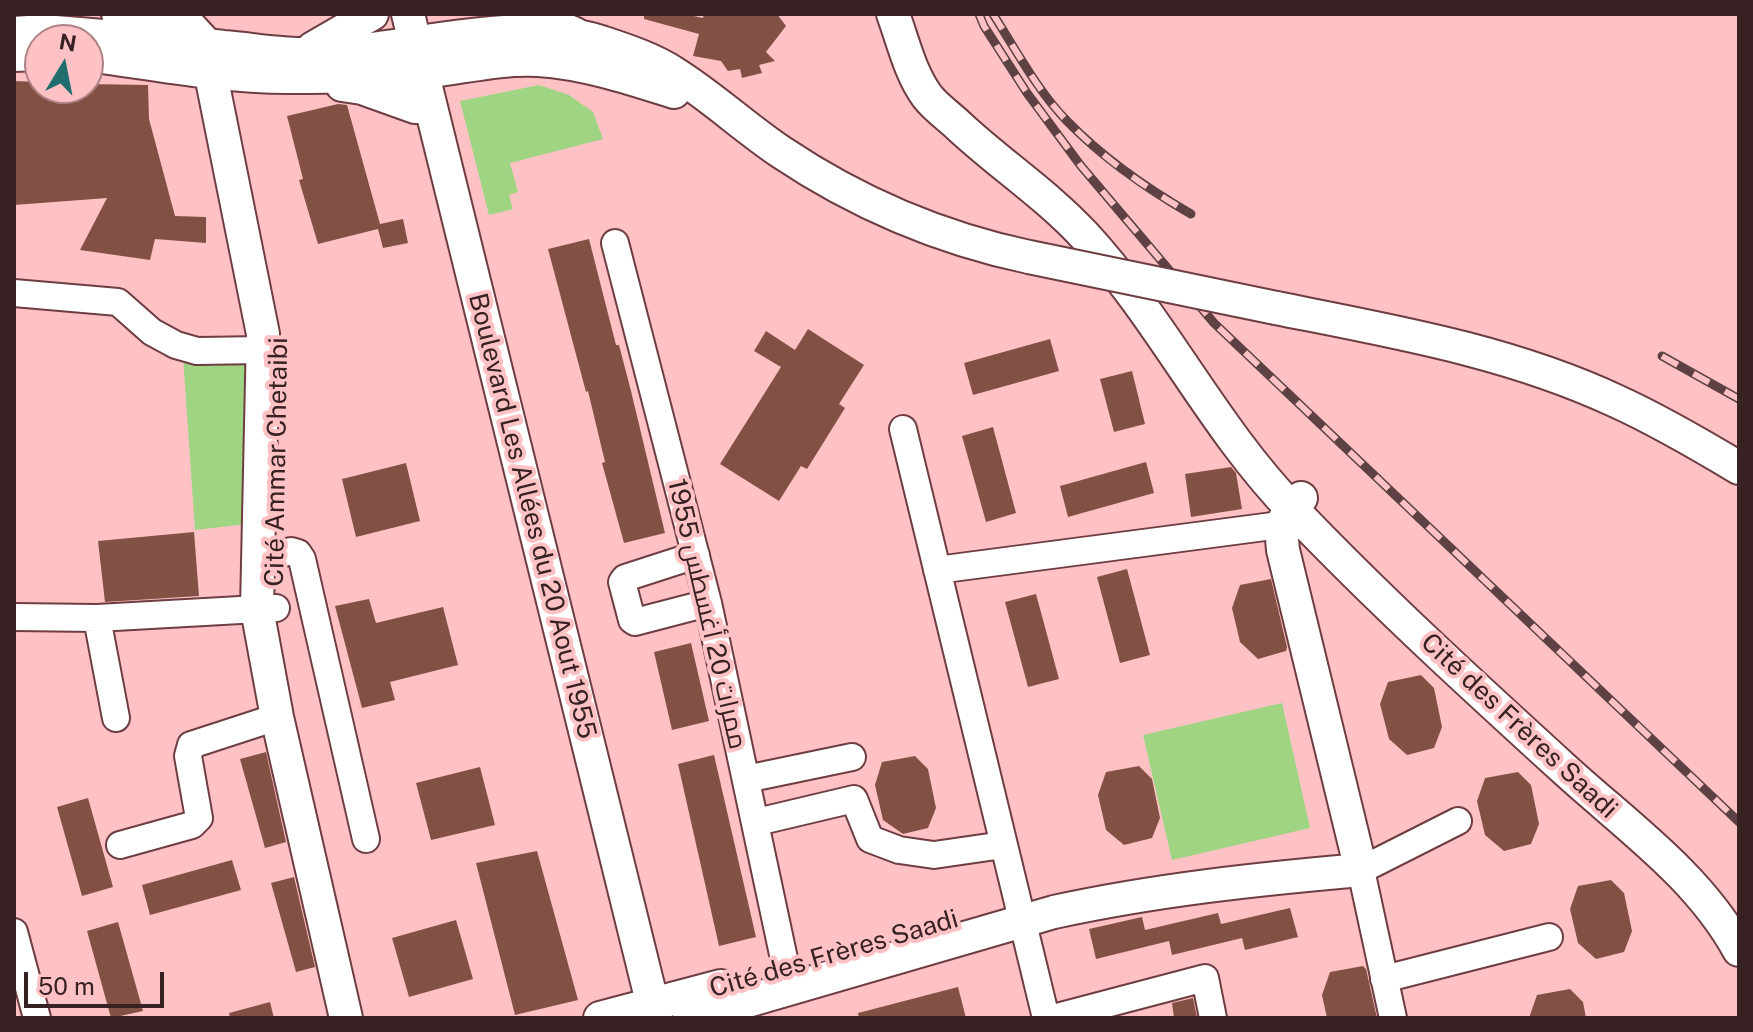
<!DOCTYPE html>
<html>
<head>
<meta charset="utf-8">
<style>
  body { margin:0 }
  #map { position:relative; width:1753px; height:1032px; overflow:hidden; background:#fec2c5; font-family:"Public Sans",sans-serif }
  canvas { display:block }
  .frame { position:absolute; inset:0; border:16px solid #372122; pointer-events:none }
  .north { position:absolute; left:24px; top:24px; width:80px; height:80px; box-sizing:border-box; background:#fec2c5; border:2px solid #ae8284; border-radius:50%; rotate:10deg; font-size:22px; font-weight:700; line-height:32px; text-align:center; color:#372122 }
  .north::after { content:''; display:block; margin:auto; width:28px; height:36px; background:#216d6d; clip-path:polygon(50% 0,100% 100%,50% 72%,0 100%) }
  .scale { position:absolute; left:24px; top:972px; width:140px; height:36px; box-sizing:border-box; border:4px solid #372122; border-top:0; padding-left:10px; font-size:24px; line-height:28px; white-space:nowrap; color:#372122; -webkit-text-stroke:6px #fec2c5; paint-order:stroke }
</style>
</head>
<body>
<div id="map">
<canvas width="1753" height="1032"></canvas>
<div class="frame"></div>
<div class="north">N</div>
<div class="scale">50 m</div>
</div>
<script>
const c = document.querySelector('canvas').getContext('2d');
c.lineJoin = 'round';
function paint(path, color) {
  c.fillStyle = color;
  c.fill(path, 'evenodd');
}
function strokePath(path, color, width, dash) {
  c.strokeStyle = color;
  c.lineWidth = width;
  c.lineCap = dash ? 'butt' : 'round';
  c.setLineDash(dash || []);
  c.stroke(path);
}
function write(font, color, halo, rows, align = 'center') {
  c.font = font + ' "Public Sans",Cairo,sans-serif';
  c.lineWidth = 8;
  c.setLineDash([]);
  c.textBaseline = 'middle';
  c.strokeStyle = halo;
  c.fillStyle = color;
  for (const [text, x, y, turn = 0] of rows) {
    c.save();
    c.translate(x, y);
    c.rotate((+turn || 0) * Math.PI / 180);
    c.textAlign = isNaN(turn) ? turn : align;
    if (halo) c.strokeText(text, 0, 0);
    c.fillText(text, 0, 0);
    c.restore();
  }
}
paint(new Path2D(`
  M 539,85 L 569,95 L 593,112 L 603,139 L 510,163 L 518,192 L 509,195 L 513,209 L 489,215 L 460,101 Z
  M 253,355 L 248,524 L 195,530 L 183,357 Z
  M 1282,703 L 1310,828 L 1172,860 L 1143,735 Z`), '#9fd582');
paint(new Path2D(`
  M 644,14 L 685,14 L 703,18 L 704,14 L 777,14 L 786,26 L 766,52 L 775,61 L 759,65 L 762,73 L 742,78 L 740,69 L 728,71 L 721,61 L 693,56 L 699,34 L 644,19 Z
  M 14,81 L 40,82 L 40,88 L 88,88 L 88,84 L 148,85 L 149,119 L 175,216 L 206,217 L 206,243 L 155,239 L 150,260 L 80,250 L 107,198 L 14,205 Z
  M 338,104 L 347,105 L 380,224 L 403,219 L 408,243 L 383,248 L 378,229 L 318,244 L 299,180 L 303,179 L 287,116 Z
  M 589,239 L 616,345 L 619,345 L 631,391 L 665,533 L 624,543 L 602,463 L 605,462 L 588,391 L 586,392 L 548,249 Z
  M 808,329 L 864,365 L 839,404 L 845,408 L 807,469 L 801,466 L 779,501 L 720,464 L 781,367 L 754,351 L 766,331 L 795,350 Z
  M 1050,339 L 1059,371 L 973,395 L 964,363 Z
  M 1132,371 L 1145,424 L 1114,432 L 1100,379 Z
  M 993,427 L 1016,513 L 986,522 L 962,436 Z
  M 1146,462 L 1154,493 L 1068,517 L 1060,486 Z
  M 406,463 L 420,521 L 356,537 L 342,479 Z
  M 1231,467 L 1236,473 L 1242,509 L 1191,517 L 1185,474 Z
  M 194,532 L 199,596 L 105,602 L 98,541 Z
  M 1127,569 L 1150,655 L 1120,663 L 1097,577 Z
  M 1271,579 L 1287,647 L 1286,651 L 1258,659 L 1240,642 L 1232,608 L 1240,585 Z
  M 1036,594 L 1059,679 L 1028,687 L 1005,602 Z
  M 369,599 L 376,623 L 443,607 L 458,665 L 390,682 L 395,700 L 362,708 L 335,606 Z
  M 691,643 L 709,721 L 672,730 L 654,652 Z
  M 1421,675 L 1434,688 L 1442,727 L 1434,748 L 1407,755 L 1389,739 L 1380,704 L 1388,682 Z
  M 266,752 L 286,842 L 265,848 L 240,759 Z
  M 714,755 L 756,937 L 719,946 L 678,764 Z
  M 915,756 L 928,769 L 936,808 L 928,828 L 903,834 L 883,820 L 875,785 L 882,762 Z
  M 1139,766 L 1152,779 L 1160,818 L 1152,838 L 1124,845 L 1106,830 L 1098,795 L 1106,772 Z
  M 480,767 L 495,825 L 431,840 L 416,783 Z
  M 1518,772 L 1531,785 L 1539,824 L 1531,844 L 1504,851 L 1485,835 L 1477,801 L 1485,778 Z
  M 88,798 L 113,887 L 82,896 L 57,807 Z
  M 537,851 L 578,1000 L 515,1015 L 476,863 Z
  M 232,860 L 241,890 L 150,915 L 142,885 Z
  M 294,877 L 315,967 L 296,972 L 271,883 Z
  M 1611,880 L 1624,893 L 1632,931 L 1624,952 L 1596,959 L 1578,943 L 1570,909 L 1578,886 Z
  M 1290,908 L 1298,937 L 1245,950 L 1242,938 L 1172,955 L 1169,941 L 1096,959 L 1089,929 L 1142,917 L 1145,930 L 1218,913 L 1221,924 Z
  M 456,920 L 473,979 L 409,997 L 392,938 Z
  M 118,922 L 143,1011 L 111,1018 L 87,931 Z
  M 1363,966 L 1366,969 L 1377,1018 L 1327,1018 L 1322,995 L 1330,972 Z
  M 958,987 L 966,1018 L 859,1018 L 858,1013 Z
  M 1570,989 L 1583,1002 L 1586,1018 L 1529,1018 L 1537,995 Z
  M 1193,998 L 1197,1018 L 1174,1018 L 1172,1003 Z
  M 270,1002 L 274,1018 L 230,1018 L 229,1013 Z`), '#825144');
const minor = new Path2D(`
  M 115,14 L 188,20 L 212,46
  M 538,14 L 576,31
  M 615,243 L 708,603 L 790,987
  M 14,293 L 118,302 L 152,332 L 176,345 L 197,351 L 263,350
  M 903,429 L 1046,1018
  M 696,555 L 625,578 L 622,582 L 632,620 L 635,622 L 708,603
  M 273,556 L 291,551 L 298,553 L 302,559 L 366,839
  M 937,570 L 1280,525
  M 14,617 L 97,618 L 276,608
  M 97,618 L 116,718
  M 746,779 L 852,757
  M 757,822 L 854,799 L 870,839 L 899,850 L 934,855 L 1003,845
  M 120,845 L 192,825 L 199,818 L 188,756 L 191,745 L 277,717
  M 14,932 L 37,1018
  M 1384,979 L 1549,937
  M 1053,1018 L 1205,978 L 1213,1018
  M 1393,1018 L 1361,870 L 1458,821`);
const major = new Path2D(`
  M 408,14 L 656,1018
  M 893,14 C 903,41 910,73 927,96 C 936,108 950,117 960,127 C 1001,165 1047,195 1085,236 C 1163,321 1213,428 1294,511 C 1379,600 1471,684 1562,767 C 1624,824 1698,875 1739,950
  M 14,33 L 43,31 C 104,36 164,41 224,47 C 250,49 276,54 302,54 C 401,55 505,12 601,42 C 625,50 653,59 674,73 C 711,96 744,127 781,152 C 857,203 939,238 1029,257
  M 205,45 L 263,334 L 257,609 L 277,717 L 346,1018
  M 313,48 L 372,14
  M 14,55 L 40,54
  M 88,55 C 154,64 222,77 288,77 C 332,77 379,76 423,72 C 462,68 498,58 538,60 C 585,63 630,78 674,92
  M 342,85 L 362,88 L 415,107
  M 1276,308 C 1391,331 1509,351 1616,401 C 1658,420 1699,444 1739,468
  M 600,1018 L 721,986
  M 689,1018 L 1054,912 C 1155,890 1258,879 1361,870 L 1283,550 C 1280,523 1282,517 1301,498`);
strokePath(minor, '#6e3d41', 30);
strokePath(major, '#6e3d41', 36);
strokePath(minor, '#fff', 26);
strokePath(major, '#fff', 32);
const rail = new Path2D(`
  M 979,14 L 984,26 L 1027,93 L 1081,166 L 1214,323 L 1739,822
  M 993,14 C 1016,50 1037,90 1067,121 C 1104,159 1146,188 1191,214
  M 1662,356 L 1739,399`);
strokePath(rail, '#5e4142', 9);
strokePath(rail, '#fec2c5', 6, [18]);
const majorBridge = new Path2D(`
  M 1029,257 L 1276,308`);
strokePath(majorBridge, '#6e3d41', 36, []);
strokePath(majorBridge, '#fff', 32);
write('26px', '#372122', '#fec2c5', [
  ["Cité Ammar Chetaibi",277,462,-89],
  ["Boulevard Les Allées du 20 Aout 1955",532,516,76],
  ["ممرات 20 أغسطس 1955",707,614,77],
  ["Cité des Frères Saadi",1519,726,43],
  ["Cité des Frères Saadi",834,954,-16]
]);
</script>
</body>
</html>
